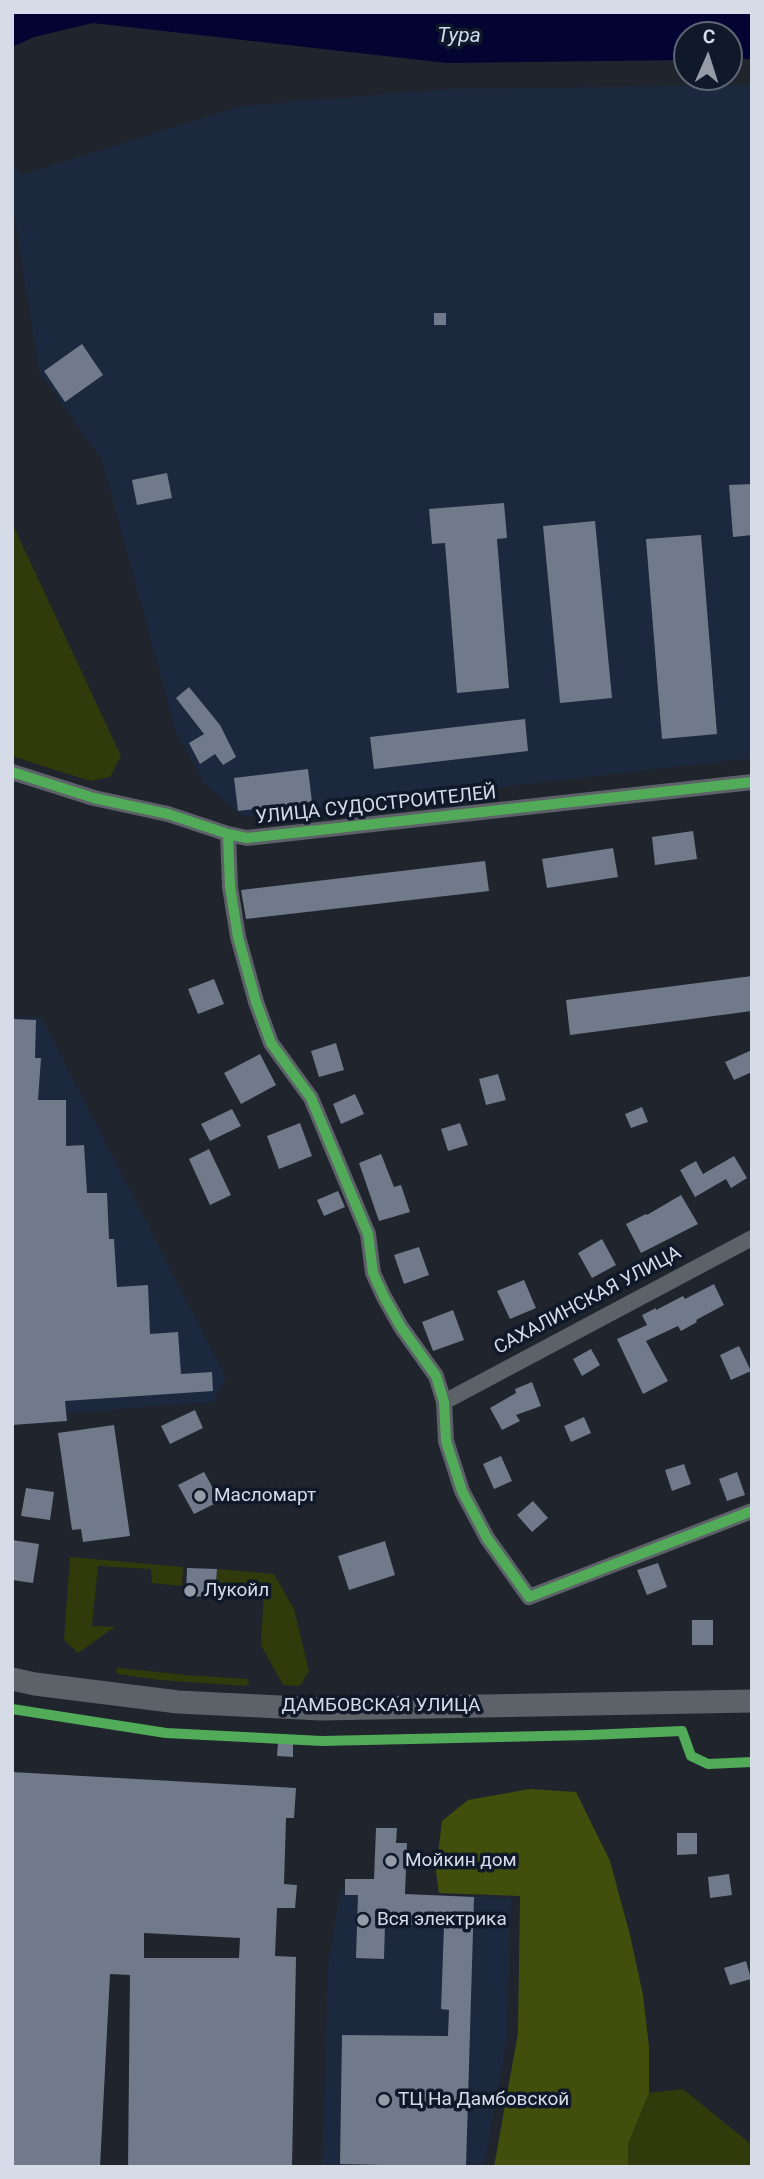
<!DOCTYPE html>
<html>
<head>
<meta charset="utf-8">
<style>
  body { margin:0 }
  #map { position:relative; width:764px; height:2179px; overflow:hidden; background:#1f242d; font-family:Roboto,sans-serif }
  canvas { display:block }
  .frame { position:absolute; inset:0; border:14px solid #d5dce8; pointer-events:none }
  .north { position:absolute; left:673px; top:21px; width:70px; height:70px; box-sizing:border-box; background:#0f1929; border:2px solid #5e6775; border-radius:50%; rotate:3deg; font-size:19px; font-weight:700; line-height:28px; text-align:center; color:#d5dce8 }
  .north::after { content:''; display:block; margin:auto; width:24px; height:32px; background:#959ca7; clip-path:polygon(50% 0,100% 100%,50% 72%,0 100%) }
</style>
</head>
<body>
<div id="map">
<canvas width="764" height="2179"></canvas>
<div class="frame"></div>
<div class="north">С</div>
</div>
<script>
const c = document.querySelector('canvas').getContext('2d');
c.lineJoin = 'round';
function paint(path, color) {
  c.fillStyle = color;
  c.fill(path, 'evenodd');
}
function strokePath(path, color, width, dash) {
  c.strokeStyle = color;
  c.lineWidth = width;
  c.lineCap = dash ? 'butt' : 'round';
  c.setLineDash(dash || []);
  c.stroke(path);
}
function write(font, color, halo, rows, align = 'center') {
  c.font = font + ' Roboto,sans-serif';
  c.lineWidth = 7;
  c.setLineDash([]);
  c.textBaseline = 'middle';
  c.strokeStyle = halo;
  c.fillStyle = color;
  for (const [text, x, y, turn = 0] of rows) {
    c.save();
    c.translate(x, y);
    c.rotate((+turn || 0) * Math.PI / 180);
    c.textAlign = isNaN(turn) ? turn : align;
    if (halo) c.strokeText(text, 0, 0);
    c.fillText(text, 0, 0);
    c.restore();
  }
}
paint(new Path2D(`
  M 752,85 L 752,758 L 243,817 L 204,783 L 176,732 L 102,460 L 39,372 L 12,201 L 12,163 L 22,175 L 241,106 L 447,89 Z
  M 12,1017 L 42,1018 L 226,1378 L 213,1402 L 12,1417 Z
  M 340,1891 L 511,1898 L 507,2038 L 484,2167 L 322,2167 L 328,1968 Z`), '#1c283d');
paint(new Path2D(`
  M 12,523 L 121,756 L 110,777 L 90,781 L 12,756 Z
  M 70,1557 L 183,1567 L 182,1586 L 152,1583 L 151,1569 L 98,1566 L 92,1626 L 115,1627 L 78,1653 L 64,1640 Z
  M 217,1569 L 274,1574 L 294,1609 L 309,1671 L 300,1686 L 283,1685 L 261,1645 L 264,1590 L 216,1586 Z
  M 119,1668 L 186,1675 L 247,1679 L 249,1683 L 246,1686 L 159,1680 L 118,1674 L 115,1670 Z
  M 683,2089 L 752,2145 L 752,2167 L 628,2167 L 628,2144 L 649,2093 Z`), '#303a0a');
paint(new Path2D(`
  M 530,1789 L 576,1792 L 610,1861 L 630,1935 L 643,1995 L 649,2047 L 649,2093 L 628,2144 L 628,2167 L 494,2167 L 518,2033 L 520,1896 L 439,1893 L 436,1871 L 442,1821 L 468,1800 Z`), '#424f0c');
paint(new Path2D(`
  M 12,12 L 752,12 L 752,59 L 729,59 L 729,35 L 687,35 L 687,60 L 447,63 L 93,23 L 34,37 L 12,47 Z`), '#030431');
paint(new Path2D(`
  M 434,313 L 446,313 L 446,325 L 434,325 Z
  M 82,344 L 103,375 L 65,402 L 44,371 Z
  M 167,473 L 172,498 L 137,505 L 132,480 Z
  M 752,484 L 752,535 L 733,537 L 729,485 Z
  M 504,503 L 507,538 L 497,539 L 509,688 L 457,693 L 445,543 L 432,544 L 429,509 Z
  M 595,521 L 612,698 L 560,703 L 543,526 Z
  M 701,535 L 717,734 L 662,739 L 646,539 Z
  M 189,687 L 220,725 L 236,757 L 223,765 L 215,754 L 200,764 L 189,743 L 204,734 L 176,698 Z
  M 525,719 L 528,751 L 374,769 L 370,737 Z
  M 308,769 L 312,802 L 238,811 L 234,778 Z
  M 693,831 L 697,859 L 655,865 L 652,837 Z
  M 613,848 L 618,877 L 547,888 L 542,859 Z
  M 485,861 L 489,891 L 246,919 L 241,890 Z
  M 752,976 L 752,1011 L 570,1035 L 566,1000 Z
  M 214,979 L 224,1004 L 198,1014 L 188,989 Z
  M 12,1019 L 36,1020 L 35,1058 L 41,1058 L 38,1100 L 66,1100 L 66,1146 L 84,1145 L 87,1193 L 107,1193 L 109,1239 L 114,1239 L 117,1287 L 148,1285 L 150,1334 L 178,1332 L 181,1374 L 212,1372 L 213,1391 L 65,1401 L 67,1421 L 12,1425 Z
  M 336,1043 L 344,1070 L 319,1077 L 311,1051 Z
  M 752,1050 L 752,1072 L 734,1080 L 725,1062 Z
  M 260,1054 L 276,1085 L 241,1104 L 224,1073 Z
  M 498,1074 L 506,1100 L 486,1105 L 479,1079 Z
  M 355,1094 L 364,1114 L 341,1124 L 333,1104 Z
  M 642,1107 L 648,1122 L 631,1128 L 625,1114 Z
  M 232,1109 L 241,1126 L 210,1141 L 201,1124 Z
  M 300,1123 L 312,1156 L 279,1169 L 267,1136 Z
  M 460,1123 L 468,1145 L 448,1151 L 441,1129 Z
  M 209,1149 L 231,1195 L 210,1205 L 189,1159 Z
  M 381,1154 L 394,1187 L 401,1185 L 410,1212 L 379,1221 L 359,1163 Z
  M 734,1156 L 747,1178 L 731,1188 L 726,1179 L 695,1197 L 680,1170 L 696,1161 L 703,1174 Z
  M 338,1191 L 345,1207 L 324,1216 L 317,1200 Z
  M 681,1195 L 698,1224 L 641,1253 L 626,1224 L 646,1214 L 647,1215 Z
  M 602,1239 L 616,1265 L 592,1278 L 578,1253 Z
  M 419,1247 L 429,1275 L 404,1284 L 394,1255 Z
  M 524,1280 L 536,1308 L 510,1319 L 497,1291 Z
  M 714,1284 L 724,1305 L 696,1320 L 697,1322 L 681,1331 L 678,1326 L 646,1341 L 668,1381 L 643,1394 L 617,1339 L 647,1325 L 642,1315 L 656,1308 L 656,1310 L 683,1296 L 685,1299 Z
  M 453,1310 L 464,1340 L 433,1351 L 422,1322 Z
  M 739,1346 L 751,1371 L 731,1380 L 720,1355 Z
  M 591,1349 L 600,1365 L 582,1376 L 573,1359 Z
  M 532,1382 L 541,1406 L 516,1415 L 520,1421 L 502,1430 L 490,1408 L 516,1393 L 515,1389 Z
  M 195,1410 L 203,1428 L 170,1444 L 161,1426 Z
  M 584,1417 L 591,1433 L 571,1442 L 564,1426 Z
  M 114,1425 L 130,1536 L 83,1542 L 81,1529 L 72,1530 L 58,1433 Z
  M 501,1456 L 512,1481 L 494,1489 L 483,1464 Z
  M 684,1464 L 691,1484 L 672,1491 L 665,1470 Z
  M 204,1472 L 220,1501 L 194,1514 L 178,1485 Z
  M 737,1472 L 745,1495 L 727,1501 L 719,1479 Z
  M 26,1488 L 54,1492 L 50,1520 L 21,1516 Z
  M 533,1501 L 548,1518 L 532,1532 L 517,1515 Z
  M 12,1540 L 39,1544 L 33,1583 L 12,1580 Z
  M 385,1541 L 395,1575 L 349,1590 L 338,1556 Z
  M 658,1563 L 667,1587 L 647,1595 L 637,1570 Z
  M 187,1568 L 217,1569 L 215,1597 L 186,1596 Z
  M 692,1620 L 713,1620 L 713,1645 L 692,1645 Z
  M 278,1743 L 293,1744 L 293,1757 L 277,1756 Z
  M 12,1772 L 296,1788 L 294,1818 L 286,1818 L 284,1884 L 297,1885 L 295,1908 L 277,1908 L 275,1956 L 296,1957 L 292,2167 L 128,2167 L 130,1975 L 110,1974 L 100,2167 L 12,2167 ZM 144,1933 L 240,1938 L 239,1958 L 144,1958 Z
  M 376,1828 L 397,1828 L 396,1843 L 407,1843 L 405,1894 L 474,1897 L 466,2167 L 340,2164 L 342,2035 L 448,2036 L 449,2010 L 441,2009 L 444,1926 L 385,1924 L 384,1959 L 356,1958 L 358,1895 L 345,1895 L 345,1879 L 374,1879 Z
  M 677,1833 L 697,1833 L 697,1854 L 677,1855 Z
  M 729,1874 L 732,1895 L 710,1898 L 708,1877 Z
  M 746,1961 L 751,1979 L 730,1985 L 724,1968 Z`), '#717a8a');
strokePath(new Path2D(`
  M 12,772 L 94,798 L 168,814 L 228,834 L 247,838 L 752,782
  M 228,834 L 230,887 L 238,937 L 256,1002 L 271,1043 L 311,1098 L 368,1234 L 373,1273 L 384,1297 L 401,1327 L 436,1376 L 444,1402 L 446,1441 L 462,1491 L 487,1538 L 529,1597 L 752,1511
  M 444,1402 L 752,1238`), '#5d6168', 16);
strokePath(new Path2D(`
  M 12,1679 L 35,1684 L 178,1702 L 321,1709 L 752,1701`), '#5d6168', 23);
strokePath(new Path2D(`
  M 12,772 L 94,798 L 168,814 L 228,834 L 247,838 L 752,782
  M 228,834 L 230,887 L 238,937 L 256,1002 L 271,1043 L 311,1098 L 368,1234 L 373,1273 L 384,1297 L 401,1327 L 436,1376 L 444,1402 L 446,1441 L 462,1491 L 487,1538 L 529,1597 L 752,1511
  M 12,1709 L 166,1733 L 322,1741 L 589,1735 L 682,1731 L 691,1756 L 708,1764 L 752,1762`), '#51ab58', 10);
for (const [x, y, r, color] of [
  [200,1496,7,"#959ca7"],
  [190,1591,7,"#959ca7"],
  [391,1861,7,"#959ca7"],
  [363,1920,7,"#959ca7"],
  [384,2100,7,"#959ca7"]
]) {
  const dot = new Path2D();
  dot.arc(x, y, r, 0, 2 * Math.PI);
  c.fillStyle = color;
  c.fill(dot);
  strokePath(dot, '#0f1929', 2.5);
}
write('19px', '#d5dce8', '#0f1929', [
  ["УЛИЦА СУДОСТРОИТЕЛЕЙ",376,806,-6],
  ["САХАЛИНСКАЯ УЛИЦА",588,1301,-28],
  ["ДАМБОВСКАЯ УЛИЦА",381,1706]
]);
write('19px', '#d5dce8', '#0f1929', [
  ["Масломарт",214,1496],
  ["Лукойл",204,1591],
  ["Мойкин дом",405,1861],
  ["Вся электрика",377,1920],
  ["ТЦ На Дамбовской",398,2100]
], 'left');
write('italic 21px', '#d0dcf0', '#0f1929', [
  ["Тура",459,37]
]);
</script>
</body>
</html>
